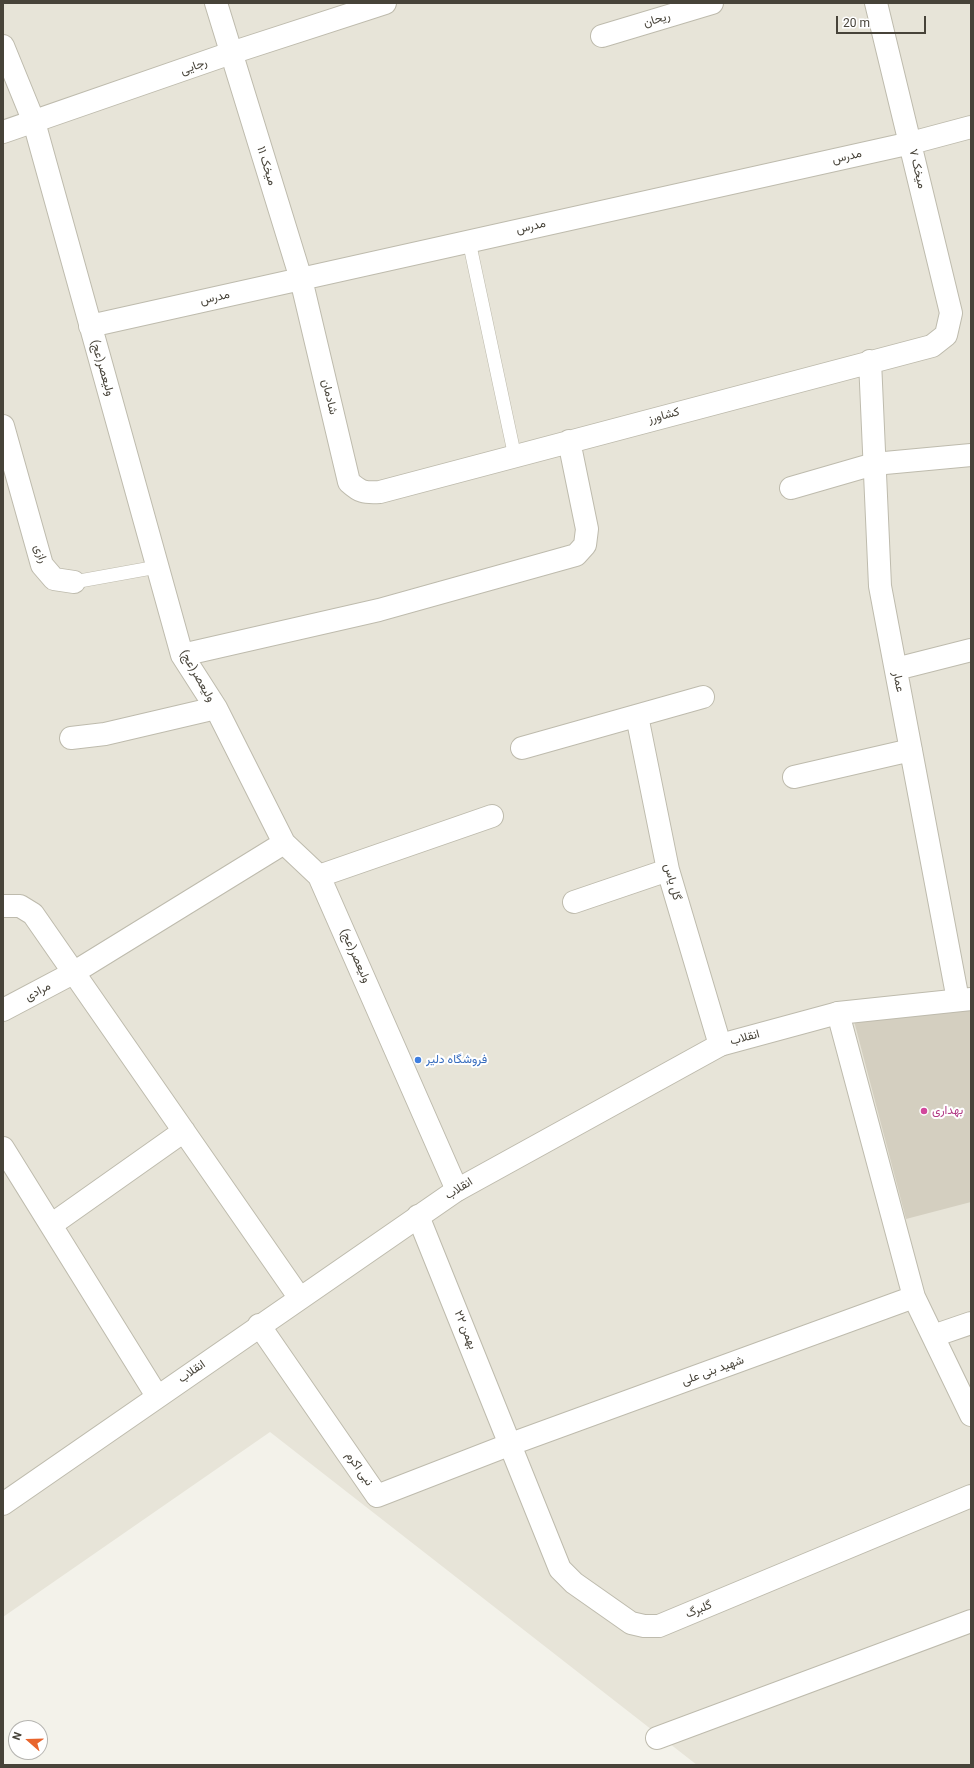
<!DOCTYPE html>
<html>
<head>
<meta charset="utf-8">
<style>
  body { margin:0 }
  #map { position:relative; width:974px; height:1768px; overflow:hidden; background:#f3f2ea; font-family:Roboto,sans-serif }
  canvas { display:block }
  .frame { position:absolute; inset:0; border:4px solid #474339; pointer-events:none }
  .north { position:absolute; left:8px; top:1720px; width:40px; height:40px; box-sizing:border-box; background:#fff; border:1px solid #b5b4b0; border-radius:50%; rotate:290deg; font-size:11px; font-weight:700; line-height:16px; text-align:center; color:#474339 }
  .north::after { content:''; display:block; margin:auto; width:14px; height:18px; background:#e8642c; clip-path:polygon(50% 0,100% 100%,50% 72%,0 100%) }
  .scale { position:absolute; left:836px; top:16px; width:90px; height:18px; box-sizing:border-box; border:2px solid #474339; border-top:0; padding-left:5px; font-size:12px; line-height:14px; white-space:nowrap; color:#474339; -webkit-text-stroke:3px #fff; paint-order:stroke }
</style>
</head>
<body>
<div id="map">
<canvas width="974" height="1768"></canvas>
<div class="frame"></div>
<div class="north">N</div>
<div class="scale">20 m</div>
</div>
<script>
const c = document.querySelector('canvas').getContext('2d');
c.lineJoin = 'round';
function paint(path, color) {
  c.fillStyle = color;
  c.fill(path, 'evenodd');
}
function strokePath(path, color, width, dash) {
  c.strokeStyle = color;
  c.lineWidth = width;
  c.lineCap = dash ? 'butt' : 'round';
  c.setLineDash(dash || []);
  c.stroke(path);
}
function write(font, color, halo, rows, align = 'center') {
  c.font = font + ' Roboto,Vazirmatn,sans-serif';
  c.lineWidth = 4;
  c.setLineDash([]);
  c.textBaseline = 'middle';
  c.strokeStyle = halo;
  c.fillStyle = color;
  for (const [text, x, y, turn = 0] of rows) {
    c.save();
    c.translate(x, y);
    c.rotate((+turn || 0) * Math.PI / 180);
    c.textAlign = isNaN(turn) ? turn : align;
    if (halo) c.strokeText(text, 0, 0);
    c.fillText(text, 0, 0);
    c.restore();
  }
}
paint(new Path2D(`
  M 3,3 L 971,3 L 971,1765 L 697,1765 L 270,1432 L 3,1617 Z`), '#e7e4d8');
paint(new Path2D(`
  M 971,1010 L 971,1202 L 906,1219 L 854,1021 Z`), '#d4cfc0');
const service = new Path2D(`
  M 469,241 L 515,457
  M 74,582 L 157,567`);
const minor = new Path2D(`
  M 216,3 L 301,279 L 349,482 C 360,492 364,493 380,492 L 932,346 L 946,335 L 951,313 L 876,3
  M 602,36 L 712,3
  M 3,46 L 34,122 L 182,655 L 216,708 L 284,843 L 319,876 L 457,1190
  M 90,326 L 911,143 L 971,127
  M 870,361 L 880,586 L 958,1000
  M 3,426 L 42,565 L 54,579 L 74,582
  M 791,488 L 874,464 L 971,455
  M 182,655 L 379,610 L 576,555 L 585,545 L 587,529 L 569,441
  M 896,669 L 971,650
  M 637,716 L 668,870 L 720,1045
  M 71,738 L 105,734 L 216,708
  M 522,748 L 703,697
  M 794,777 L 911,750
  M 319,876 L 492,816
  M 574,902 L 668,870
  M 3,906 L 20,906 L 33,914 L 299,1297
  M 3,1010 L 73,973 L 284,843
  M 838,1013 L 914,1297 L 971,1415
  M 3,1148 L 157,1396
  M 418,1216 L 560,1569 L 574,1583 L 631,1623 L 644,1626 L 659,1626 L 971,1496
  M 51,1225 L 184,1131
  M 259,1325 L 377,1496 L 511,1444 L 914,1297
  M 933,1336 L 971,1323
  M 657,1738 L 971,1621`);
const tertiary = new Path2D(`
  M 3,132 L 231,53 L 385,3
  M 3,1504 L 457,1190 L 720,1045 L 838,1013 L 971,999`);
strokePath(service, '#bebbad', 14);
strokePath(minor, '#bebbad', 24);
strokePath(tertiary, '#bebbad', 24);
strokePath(service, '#fff', 13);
strokePath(minor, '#fff', 22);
strokePath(tertiary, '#fff', 22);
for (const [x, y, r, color] of [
  [418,1060,4,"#3f7fe0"],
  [924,1111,4,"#d1479c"]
]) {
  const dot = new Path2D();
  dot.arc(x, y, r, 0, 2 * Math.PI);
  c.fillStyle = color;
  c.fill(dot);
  strokePath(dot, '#fff', 1.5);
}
write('12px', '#474339', '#fff', [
  ["ریحان",657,20,-17],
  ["رجایی",194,67,-20],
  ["مدرس",847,157,-13],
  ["میخک ۱۱",266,166,73],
  ["میخک ۷",917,169,77],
  ["مدرس",531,227,-13],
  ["مدرس",215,298,-13],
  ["ولیعصر(عج)",102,368,74],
  ["شادمان",329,397,77],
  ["کشاورز",664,416,-15],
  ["رازی",40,554,70],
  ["ولیعصر(عج)",197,676,60],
  ["عمار",898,682,79],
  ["گل یاس",672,882,75],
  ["ولیعصر(عج)",355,956,66],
  ["مرادی",38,992,-28],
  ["انقلاب",745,1038,-15],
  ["انقلاب",459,1189,-32],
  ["۲۲ بهمن",465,1330,68],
  ["شهید بنی علی",713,1371,-20],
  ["انقلاب",192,1372,-35],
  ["نبی اکرم",359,1469,55],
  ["گلبرگ",699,1610,-23]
]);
write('12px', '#366cbe', '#fff', [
  ["فروشگاه دلیر",426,1060]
], 'left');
write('12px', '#b23c85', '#fff', [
  ["بهداری",932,1111]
], 'left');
</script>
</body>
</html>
